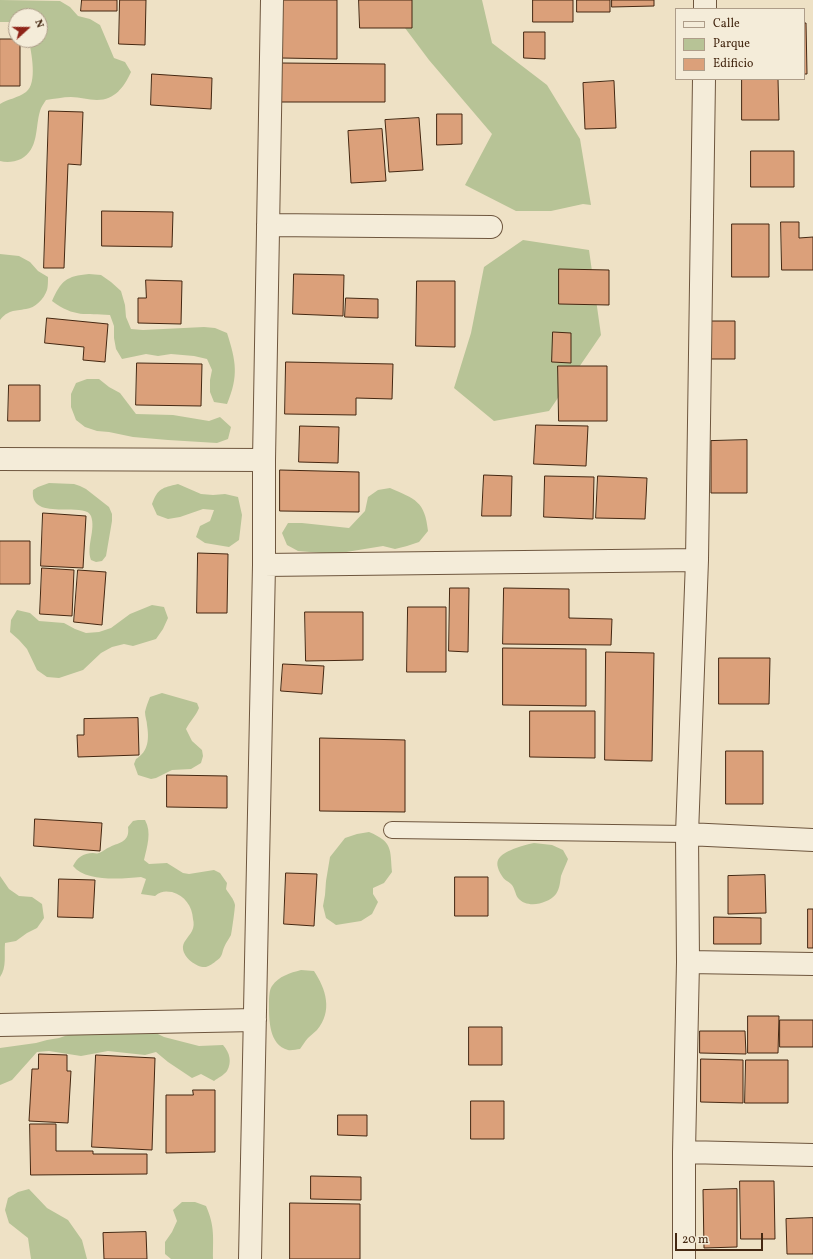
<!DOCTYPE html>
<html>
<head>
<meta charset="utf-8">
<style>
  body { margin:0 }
  #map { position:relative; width:813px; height:1259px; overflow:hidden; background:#eee1c5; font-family:Vollkorn,serif }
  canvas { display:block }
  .legend { position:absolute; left:675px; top:8px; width:130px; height:72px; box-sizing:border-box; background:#f4ecd9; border:1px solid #ae9d89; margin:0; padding:5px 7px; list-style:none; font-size:12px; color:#442711 }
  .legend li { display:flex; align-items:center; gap:8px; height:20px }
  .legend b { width:20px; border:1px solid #ae9d89 }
  .north { position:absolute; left:8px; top:8px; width:40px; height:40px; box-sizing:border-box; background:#f4ecd9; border:1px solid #ae9d89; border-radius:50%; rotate:69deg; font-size:11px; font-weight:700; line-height:16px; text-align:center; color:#442711 }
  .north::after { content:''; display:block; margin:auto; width:14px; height:18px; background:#8f2418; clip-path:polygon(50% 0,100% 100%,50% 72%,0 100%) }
  .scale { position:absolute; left:675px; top:1233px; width:88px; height:18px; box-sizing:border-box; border:2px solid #442711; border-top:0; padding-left:5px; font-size:12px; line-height:14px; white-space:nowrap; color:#442711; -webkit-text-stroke:3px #f4ecd9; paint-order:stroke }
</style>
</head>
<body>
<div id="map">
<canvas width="813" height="1259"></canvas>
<ul class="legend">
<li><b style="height:5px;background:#f4ecd9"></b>Calle</li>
<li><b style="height:11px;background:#b7c396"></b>Parque</li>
<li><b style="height:11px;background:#dba07a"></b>Edificio</li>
</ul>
<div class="north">N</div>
<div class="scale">20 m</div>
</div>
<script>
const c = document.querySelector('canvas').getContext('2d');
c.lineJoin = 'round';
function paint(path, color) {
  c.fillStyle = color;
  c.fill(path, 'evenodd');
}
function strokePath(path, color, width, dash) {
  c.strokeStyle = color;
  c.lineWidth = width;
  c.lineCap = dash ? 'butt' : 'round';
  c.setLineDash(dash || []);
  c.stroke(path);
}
paint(new Path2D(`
  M 0,0 L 60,1 L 70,7 L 78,16 L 90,19 L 100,25 L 114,58 L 125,62 L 131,72 C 124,87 115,100 97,100 C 88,100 80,97 71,97 C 63,97 54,99 46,100 C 44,103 41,107 40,111 C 35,128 39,149 21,159 C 14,162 7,163 0,161 L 0,104 C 8,99 18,98 26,92 C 38,83 31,52 29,40 L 40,40 L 40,16 L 16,16 L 16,22 L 0,22 Z
  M 384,0 L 482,0 L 492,43 L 547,85 L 580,139 L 591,205 L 583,204 L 551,211 L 516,211 L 465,185 L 492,134 L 429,60 Z
  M 523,240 L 589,250 L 601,335 L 549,411 L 494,421 L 454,388 L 471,333 L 484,267 Z
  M 0,254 L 19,256 L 30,262 L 38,271 L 48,277 C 48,281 48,287 47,290 C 44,299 35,308 26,309 C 14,311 8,310 0,320 Z
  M 89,274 L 101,275 L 111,282 L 121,291 L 125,305 L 126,317 L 131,329 L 143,330 L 204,327 L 215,328 L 227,333 C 236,361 239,376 227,404 L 214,402 L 210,392 L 210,380 L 212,370 L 207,359 L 194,356 L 171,354 L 158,356 L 146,354 L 122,359 L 116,349 L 114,338 L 114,326 L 110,315 C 85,313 75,318 52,301 C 61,281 66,276 89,274 Z
  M 87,379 L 99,379 L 109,387 L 120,393 L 136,414 L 173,415 L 209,421 L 220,417 L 231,427 L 228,439 L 217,443 L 168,440 L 133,437 L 109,432 L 97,431 L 85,427 L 76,420 L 71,407 L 71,394 L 76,383 Z
  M 49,483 L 74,484 L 80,486 L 86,489 L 109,507 L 112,514 L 112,521 L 106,556 L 102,561 L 96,562 L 91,560 C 86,546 96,530 91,516 C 85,500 29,523 33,490 L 38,487 Z
  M 178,484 L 201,494 L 213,495 L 225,494 L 238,497 L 242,515 L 239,540 L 229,547 L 205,543 L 196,537 L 200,526 L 210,521 L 214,510 L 203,509 L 180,517 L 168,519 L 157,515 L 152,504 C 158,488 162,488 178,484 Z
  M 390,488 C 415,499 425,501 428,531 L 419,542 L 407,546 L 395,549 L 383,546 L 334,554 L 298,551 L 287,545 L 282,533 L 288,523 L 302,523 L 349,528 L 365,511 L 368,497 L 378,490 Z
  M 152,605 L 164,607 L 168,618 L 163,629 L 156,639 L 133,646 L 124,644 L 112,647 L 101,653 L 83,670 L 59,678 L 47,677 L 37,670 L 27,649 L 19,640 L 10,632 L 11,620 L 17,610 L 30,613 L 39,621 L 64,623 L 75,629 L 86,633 L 99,632 L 111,628 L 130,614 Z
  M 162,693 L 197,703 L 199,708 C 196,716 190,721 186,729 L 192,741 L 202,750 L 203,756 L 201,763 L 191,769 L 172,770 L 156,778 L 151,779 L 138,775 L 134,764 L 136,759 C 149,751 149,738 147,725 C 147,721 145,717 145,712 C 146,707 148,702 150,697 Z
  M 138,820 L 145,820 C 152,832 147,847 144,860 L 149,864 L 167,863 L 183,873 L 189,874 L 214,870 L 220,873 L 227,883 L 226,889 C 229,894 234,899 235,905 C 235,908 232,931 231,935 C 227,942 224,945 222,954 C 221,957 219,959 216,961 C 214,963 209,966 206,967 C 197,968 184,958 183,949 C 182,942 189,937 192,931 C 194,927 194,923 193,919 C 192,906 185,896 172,892 C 165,891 161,891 155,896 L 141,894 L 146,879 L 141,877 C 121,879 86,882 73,866 C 77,858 83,853 93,853 C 95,853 97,854 99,853 C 103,852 106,848 110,847 C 120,842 130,842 128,827 L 133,821 Z
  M 369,832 C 393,842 390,849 392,872 L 384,883 L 373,888 L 373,894 L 378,902 L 372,914 L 361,921 L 336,925 L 326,918 L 323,906 L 325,895 L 326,881 L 330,857 L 345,838 L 357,834 Z
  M 534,843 L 552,845 L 563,850 L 568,859 C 566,865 563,870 561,876 C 560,882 560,888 556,894 C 548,904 527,909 518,898 C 515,894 515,888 511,884 C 508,881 504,880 502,876 C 491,859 501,854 516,848 C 522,846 527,844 534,843 Z
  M 0,876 L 9,889 L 19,896 L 32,897 L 42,904 L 44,918 L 37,928 L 27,933 L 16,941 L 5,943 C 4,955 7,967 0,977 Z
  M 301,970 L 314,971 C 326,989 333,1011 317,1030 C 314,1033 311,1035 308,1038 C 305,1041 303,1045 300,1049 C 297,1049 291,1051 288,1050 C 269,1045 269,1020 269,1004 C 269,999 269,990 272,986 C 279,976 290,973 301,970 Z
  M 152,1031 L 164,1037 L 199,1046 L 223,1045 C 230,1053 232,1062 227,1071 C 224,1075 218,1078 214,1081 L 201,1074 L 192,1078 L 168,1062 L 156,1052 L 145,1055 L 108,1051 L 81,1056 L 49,1051 L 37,1052 L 12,1080 L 0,1085 L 0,1048 L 36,1043 L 47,1040 L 59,1038 L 71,1034 Z
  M 29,1189 L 47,1208 L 68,1220 L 82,1240 L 87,1259 L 31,1259 L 28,1238 L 9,1223 L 5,1210 L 8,1198 L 18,1192 Z
  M 182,1202 L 195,1202 L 206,1206 C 215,1226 213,1238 213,1259 L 171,1259 L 165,1254 L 165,1242 L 172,1232 L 177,1221 L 173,1210 Z`), '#b7c396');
const building = new Path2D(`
  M 82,0 L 117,0 L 117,11 L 81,11 Z
  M 120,0 L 146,0 L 145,45 L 119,44 Z
  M 281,0 L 337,0 L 337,59 L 281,58 Z
  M 359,0 L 412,0 L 412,28 L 360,28 Z
  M 533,0 L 573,0 L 573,22 L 533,22 Z
  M 577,0 L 610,0 L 610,12 L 577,12 Z
  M 612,0 L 654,0 L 654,6 L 612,7 Z
  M 804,23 L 806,23 L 807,74 L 804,74 Z
  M 524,32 L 545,32 L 545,59 L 524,58 Z
  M 0,39 L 16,39 L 16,40 L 20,40 L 20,86 L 0,86 Z
  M 281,63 L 385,64 L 385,102 L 280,102 Z
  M 152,74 L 212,78 L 211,109 L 151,105 Z
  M 742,79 L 778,79 L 779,120 L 742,120 Z
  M 614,81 L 616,128 L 585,129 L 583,83 Z
  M 49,111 L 83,112 L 81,165 L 68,164 L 64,268 L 44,268 Z
  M 437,114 L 462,114 L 462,144 L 437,145 Z
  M 419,118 L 423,170 L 389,172 L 385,120 Z
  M 382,129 L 386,181 L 351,183 L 348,131 Z
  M 751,151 L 794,151 L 794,187 L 751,187 Z
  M 102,211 L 173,212 L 172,247 L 102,246 Z
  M 781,222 L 799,222 L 799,238 L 813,237 L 813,270 L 782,270 Z
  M 732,224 L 769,224 L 769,277 L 732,277 Z
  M 559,269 L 609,270 L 609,305 L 559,304 Z
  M 294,274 L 344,275 L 343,316 L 293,314 Z
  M 146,280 L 182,281 L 181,324 L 138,323 L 138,298 L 146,298 Z
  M 417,281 L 455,281 L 455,347 L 416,346 Z
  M 346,298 L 378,299 L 378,318 L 345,317 Z
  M 47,318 L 108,324 L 105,362 L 83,360 L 84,347 L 45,343 Z
  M 710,321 L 735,321 L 735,359 L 710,359 Z
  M 553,332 L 571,333 L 571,363 L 552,362 Z
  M 286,362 L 393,364 L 392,399 L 356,398 L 356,415 L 285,414 Z
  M 137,363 L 202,364 L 201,406 L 136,405 Z
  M 558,366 L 607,366 L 607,421 L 559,421 Z
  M 9,385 L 40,385 L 40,421 L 8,421 Z
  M 536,425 L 588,426 L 586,466 L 534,464 Z
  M 300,426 L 339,427 L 338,463 L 299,462 Z
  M 747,440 L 747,493 L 711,493 L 711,441 Z
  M 280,470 L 359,472 L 359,512 L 280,511 Z
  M 484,475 L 512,476 L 511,516 L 482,516 Z
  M 545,476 L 594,477 L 593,519 L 544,517 Z
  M 598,476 L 647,478 L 645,519 L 596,518 Z
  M 43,513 L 86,516 L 83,568 L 41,566 Z
  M 0,541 L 30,541 L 30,584 L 0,584 Z
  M 198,553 L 228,554 L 227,613 L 197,613 Z
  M 42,568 L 74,570 L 72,616 L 40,614 Z
  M 78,570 L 106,572 L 102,625 L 74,622 Z
  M 450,588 L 469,588 L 468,652 L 449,651 Z
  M 504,588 L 569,589 L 569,618 L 612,619 L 611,645 L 503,644 Z
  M 408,607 L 446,607 L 446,672 L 407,672 Z
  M 305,612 L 363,612 L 363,660 L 306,661 Z
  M 503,648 L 586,649 L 586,706 L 503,705 Z
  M 606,652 L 654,653 L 652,761 L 605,760 Z
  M 719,658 L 770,658 L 769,704 L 719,704 Z
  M 283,664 L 324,666 L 322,694 L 281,691 Z
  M 530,711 L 595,711 L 595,758 L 530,757 Z
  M 138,718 L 139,755 L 78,757 L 77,735 L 84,735 L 84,719 Z
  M 320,738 L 405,740 L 405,812 L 320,811 Z
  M 726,751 L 763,751 L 763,804 L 726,804 Z
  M 167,775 L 227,776 L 227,808 L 167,807 Z
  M 35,819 L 102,823 L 100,851 L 34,846 Z
  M 286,873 L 317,874 L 314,926 L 284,924 Z
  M 765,875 L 766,913 L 728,914 L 728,876 Z
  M 455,877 L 488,877 L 488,916 L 455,916 Z
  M 59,879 L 95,880 L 93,918 L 58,917 Z
  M 808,909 L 813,909 L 813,948 L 808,948 Z
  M 714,917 L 761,918 L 761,944 L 714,944 Z
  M 748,1016 L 779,1016 L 778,1053 L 748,1053 Z
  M 780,1020 L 813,1020 L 813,1047 L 780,1047 Z
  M 469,1027 L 502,1027 L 502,1065 L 469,1065 Z
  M 700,1031 L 745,1031 L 746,1054 L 700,1053 Z
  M 39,1054 L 67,1055 L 67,1071 L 71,1071 L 68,1123 L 29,1121 L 32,1069 L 38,1069 Z
  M 96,1055 L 155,1058 L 152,1150 L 92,1147 Z
  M 701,1059 L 743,1060 L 743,1103 L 701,1102 Z
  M 746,1060 L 788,1060 L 788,1103 L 745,1103 Z
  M 193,1090 L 215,1090 L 215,1152 L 166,1153 L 166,1095 L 193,1095 Z
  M 471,1101 L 504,1101 L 504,1139 L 471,1139 Z
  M 338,1115 L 367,1115 L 367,1136 L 338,1135 Z
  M 30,1124 L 56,1124 L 56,1151 L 93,1151 L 93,1154 L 147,1154 L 147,1174 L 31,1175 Z
  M 311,1176 L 361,1177 L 361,1200 L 311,1199 Z
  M 740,1181 L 774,1181 L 775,1239 L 741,1239 Z
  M 737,1189 L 737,1247 L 704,1248 L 703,1190 Z
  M 290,1203 L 360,1204 L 360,1259 L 290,1259 Z
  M 813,1218 L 813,1254 L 787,1254 L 786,1219 Z
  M 146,1232 L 147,1259 L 104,1259 L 103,1233 Z`);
paint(building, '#dba07a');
strokePath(building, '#442711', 1);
const lane = new Path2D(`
  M 392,830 L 687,834`);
const street = new Path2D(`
  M 705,9 L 705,0
  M 268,225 L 491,227
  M 0,459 L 264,460
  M 264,565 L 697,560
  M 687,834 L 813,840
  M 688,962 L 813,964
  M 0,1025 L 255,1020
  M 684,1152 L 813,1155
  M 250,1259 L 264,565 L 264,460 L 272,0
  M 684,1259 L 684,1152 L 688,962 L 687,834 L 697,560 L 704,79`);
strokePath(lane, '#6e563e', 18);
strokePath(street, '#6e563e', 24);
strokePath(lane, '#f4ecd9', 16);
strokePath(street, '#f4ecd9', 22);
</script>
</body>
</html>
